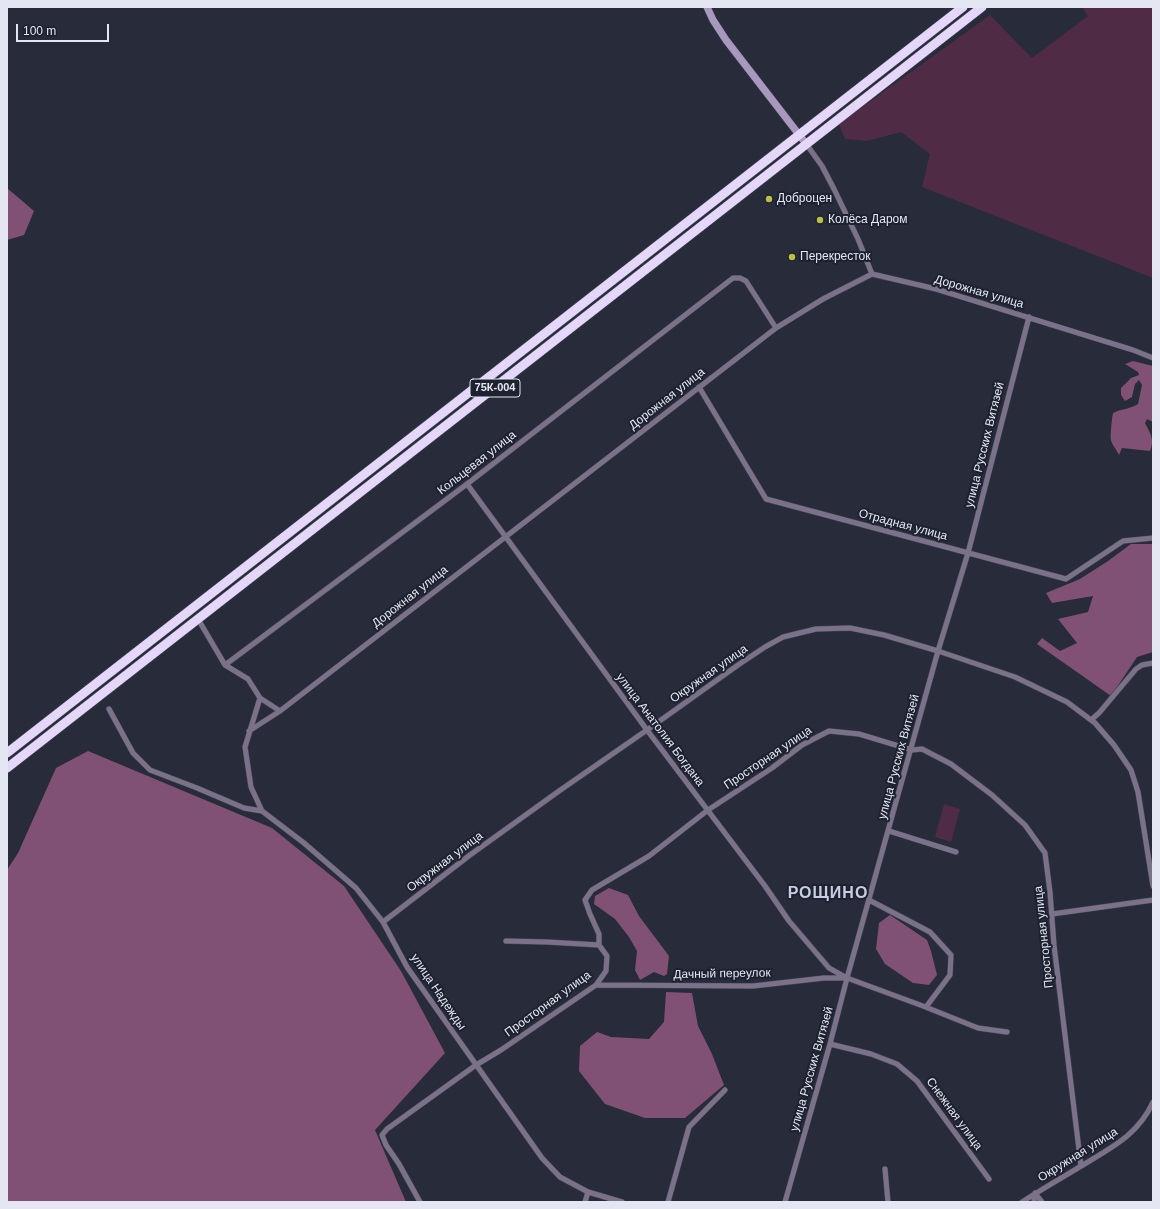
<!DOCTYPE html>
<html>
<head>
<meta charset="utf-8">
<style>
  body { margin:0 }
  #map { position:relative; width:1160px; height:1209px; overflow:hidden; background:#272b3a; font-family:Helvetica,sans-serif }
  canvas { display:block }
  .frame { position:absolute; inset:0; border:8px solid #e4e7f1; pointer-events:none }
  .scale { position:absolute; left:16px; top:24px; width:93px; height:18px; box-sizing:border-box; border:2px solid #e4e7f1; border-top:0; padding-left:5px; font-size:12px; line-height:14px; white-space:nowrap; color:#e4e7f1; -webkit-text-stroke:3px #1d2130; paint-order:stroke }
</style>
</head>
<body>
<div id="map">
<canvas width="1160" height="1209"></canvas>
<div class="frame"></div>
<div class="scale">100 m</div>
</div>
<script>
const c = document.querySelector('canvas').getContext('2d');
c.lineJoin = 'round';
function paint(path, color) {
  c.fillStyle = color;
  c.fill(path, 'evenodd');
}
function strokePath(path, color, width, dash) {
  c.strokeStyle = color;
  c.lineWidth = width;
  c.lineCap = dash ? 'butt' : 'round';
  c.setLineDash(dash || []);
  c.stroke(path);
}
function write(font, color, halo, rows, align = 'center') {
  c.font = font + ' Helvetica,sans-serif';
  c.lineWidth = 4;
  c.setLineDash([]);
  c.textBaseline = 'middle';
  c.strokeStyle = halo;
  c.fillStyle = color;
  for (const [text, x, y, turn = 0] of rows) {
    c.save();
    c.translate(x, y);
    c.rotate((+turn || 0) * Math.PI / 180);
    c.textAlign = isNaN(turn) ? turn : align;
    if (halo) c.strokeText(text, 0, 0);
    c.fillText(text, 0, 0);
    c.restore();
  }
}
paint(new Path2D(`
  M 1082,7 L 1153,7 L 1153,278 L 922,187 L 930,154 L 901,132 L 867,141 L 845,139 L 839,124 L 990,15 L 1032,58 L 1088,16 Z
  M 944,804 L 960,809 L 951,842 L 935,837 Z`), '#4f2b46');
paint(new Path2D(`
  M 7,188 L 34,211 L 24,235 L 7,240 Z
  M 1133,361 L 1153,366 L 1153,422 L 1147,419 L 1145,423 C 1150,433 1155,439 1150,451 L 1122,448 L 1119,455 C 1117,450 1112,445 1111,440 C 1110,436 1112,417 1113,413 C 1121,409 1130,409 1138,404 L 1142,385 L 1139,380 L 1135,384 L 1132,397 L 1125,401 L 1121,395 L 1121,388 L 1131,378 L 1139,375 L 1138,372 L 1125,364 Z
  M 1131,544 L 1153,544 L 1153,652 L 1137,657 L 1111,696 L 1037,644 L 1042,638 L 1060,651 L 1077,643 L 1058,619 L 1088,612 L 1093,596 L 1052,603 L 1046,593 L 1080,579 L 1108,561 Z
  M 88,751 L 272,828 L 344,886 L 401,971 L 445,1053 L 375,1130 L 406,1202 L 7,1202 L 7,870 L 18,853 L 56,768 Z
  M 609,888 L 628,895 L 639,916 L 669,956 L 667,974 L 664,976 L 654,972 L 640,980 L 635,970 L 637,951 L 629,937 L 615,919 L 594,904 L 595,896 Z
  M 890,915 L 927,940 L 931,951 L 937,975 L 929,985 L 913,983 L 885,964 L 876,949 L 879,923 Z
  M 666,992 L 692,993 L 698,1026 L 712,1054 L 724,1085 L 685,1118 L 645,1118 L 605,1104 L 579,1071 L 580,1046 L 597,1032 L 611,1037 L 649,1039 L 664,1022 Z`), '#805175');
const street = new Path2D(`
  M 807,145 L 822,166 L 834,189 L 858,239 L 872,274
  M 699,387 L 766,499 L 1066,579 L 1123,541 L 1153,538
  M 467,484 L 647,730 L 765,886 L 789,921 L 829,968 L 847,978 L 923,1006 L 978,1028 L 1007,1032
  M 198,619 L 225,665 L 248,679 L 260,698 L 280,711
  M 225,665 L 467,484 L 733,278 L 740,278 L 746,281 L 776,328
  M 260,698 L 245,747 L 251,787 L 262,811 L 304,843 L 356,888 L 383,922 L 407,967 L 542,1158 L 560,1177 L 588,1192 L 622,1202
  M 109,709 L 133,753 L 150,770 L 197,788 L 244,808 L 262,811
  M 1091,720 L 1099,713 L 1136,669 L 1142,665 L 1153,663
  M 249,731 L 280,711 L 776,328 L 823,299 L 872,274 L 936,289 L 1133,350 L 1153,358
  M 889,831 L 956,852
  M 869,900 L 930,932 L 951,955 L 950,975 L 926,1007
  M 1052,914 L 1153,900
  M 383,922 L 470,855 L 559,791 L 647,730 L 738,665 L 765,647 L 783,637 L 816,629 L 850,628 L 884,635 L 938,651 L 1015,677 L 1067,702 L 1095,723 L 1114,745 L 1131,770 L 1138,792 L 1153,886
  M 506,941 L 547,942 L 599,945
  M 596,985 L 753,986 L 824,978 L 846,978
  M 830,1044 L 871,1054 L 897,1064 L 917,1081 L 989,1179
  M 885,1169 L 888,1202
  M 1035,1193 L 1042,1202
  M 420,1202 L 399,1164 L 386,1145 L 382,1135 L 387,1129 L 476,1065 L 501,1050 L 596,985 L 606,971 L 607,956 L 599,945 L 599,934 L 590,914 L 585,900 L 592,890 L 649,856 L 708,810 L 772,768 L 802,745 L 829,731 L 859,734 L 912,750 L 922,749 L 951,764 L 992,795 L 1025,825 L 1045,853 L 1050,892 L 1054,945 L 1081,1166
  M 585,1202 L 588,1192
  M 668,1202 L 689,1127 L 725,1090
  M 785,1202 L 830,1044 L 847,978 L 938,651 L 968,553 L 1029,317
  M 1022,1202 C 1042,1189 1063,1177 1083,1165 C 1112,1147 1138,1135 1153,1102
  M 1034,1202 L 1035,1193`);
const secondary = new Path2D(`
  M 707,7 L 713,20 L 726,40 L 807,145`);
const highway = new Path2D(`
  M 7,753 L 963,7
  M 7,768 L 982,7`);
strokePath(street, '#454957', 6);
strokePath(secondary, '#454957', 8);
strokePath(highway, '#454957', 10);
strokePath(street, '#7b7188', 5);
strokePath(secondary, '#a898bd', 7);
strokePath(highway, '#e5d7fa', 9);
for (const [x, y, r, color] of [
  [769,199,4,"#bdbf43"],
  [820,220,4,"#bdbf43"],
  [792,257,4,"#bdbf43"]
]) {
  const dot = new Path2D();
  dot.arc(x, y, r, 0, 2 * Math.PI);
  c.fillStyle = color;
  c.fill(dot);
  strokePath(dot, '#1d2130', 1.5);
}
for (const [x, y, w] of [
  [495,388,50]
]) {
  const box = new Path2D();
  box.roundRect(x - w / 2, y - 9, w, 18, 3);
  c.fillStyle = '#1d2130';
  c.fill(box);
  strokePath(box, '#e4e7f1', 1);
}
write('bold 11px', '#e4e7f1', null, [
  ["75К-004",495,388]
]);
write('12px', '#e4e7f1', '#1d2130', [
  ["Доброцен",777,199],
  ["Колёса Даром",828,220],
  ["Перекресток",800,257]
], 'left');
write('12px', '#e4e7f1', '#1d2130', [
  ["Дорожная улица",979,292,16],
  ["Дорожная улица",667,399,-38],
  ["улица Русских Витязей",985,445,-76],
  ["Кольцевая улица",477,463,-38],
  ["Отрадная улица",903,525,15],
  ["Дорожная улица",410,597,-38],
  ["Окружная улица",709,674,-35],
  ["улица Анатолия Богдана",660,730,53],
  ["улица Русских Витязей",899,757,-75],
  ["Просторная улица",768,758,-34],
  ["Окружная улица",445,862,-37],
  ["Просторная улица",1044,937,-96],
  ["Дачный переулок",722,974,-1],
  ["улица Надежды",438,992,56],
  ["Просторная улица",548,1004,-36],
  ["улица Русских Витязей",812,1069,-74],
  ["Снежная улица",954,1114,54],
  ["Окружная улица",1078,1155,-32]
]);
c.letterSpacing = '1px';
write('bold 16px', '#c7cee1', '#1d2130', [
  ["РОЩИНО",828,894]
]);
c.letterSpacing = '0px';
</script>
</body>
</html>
